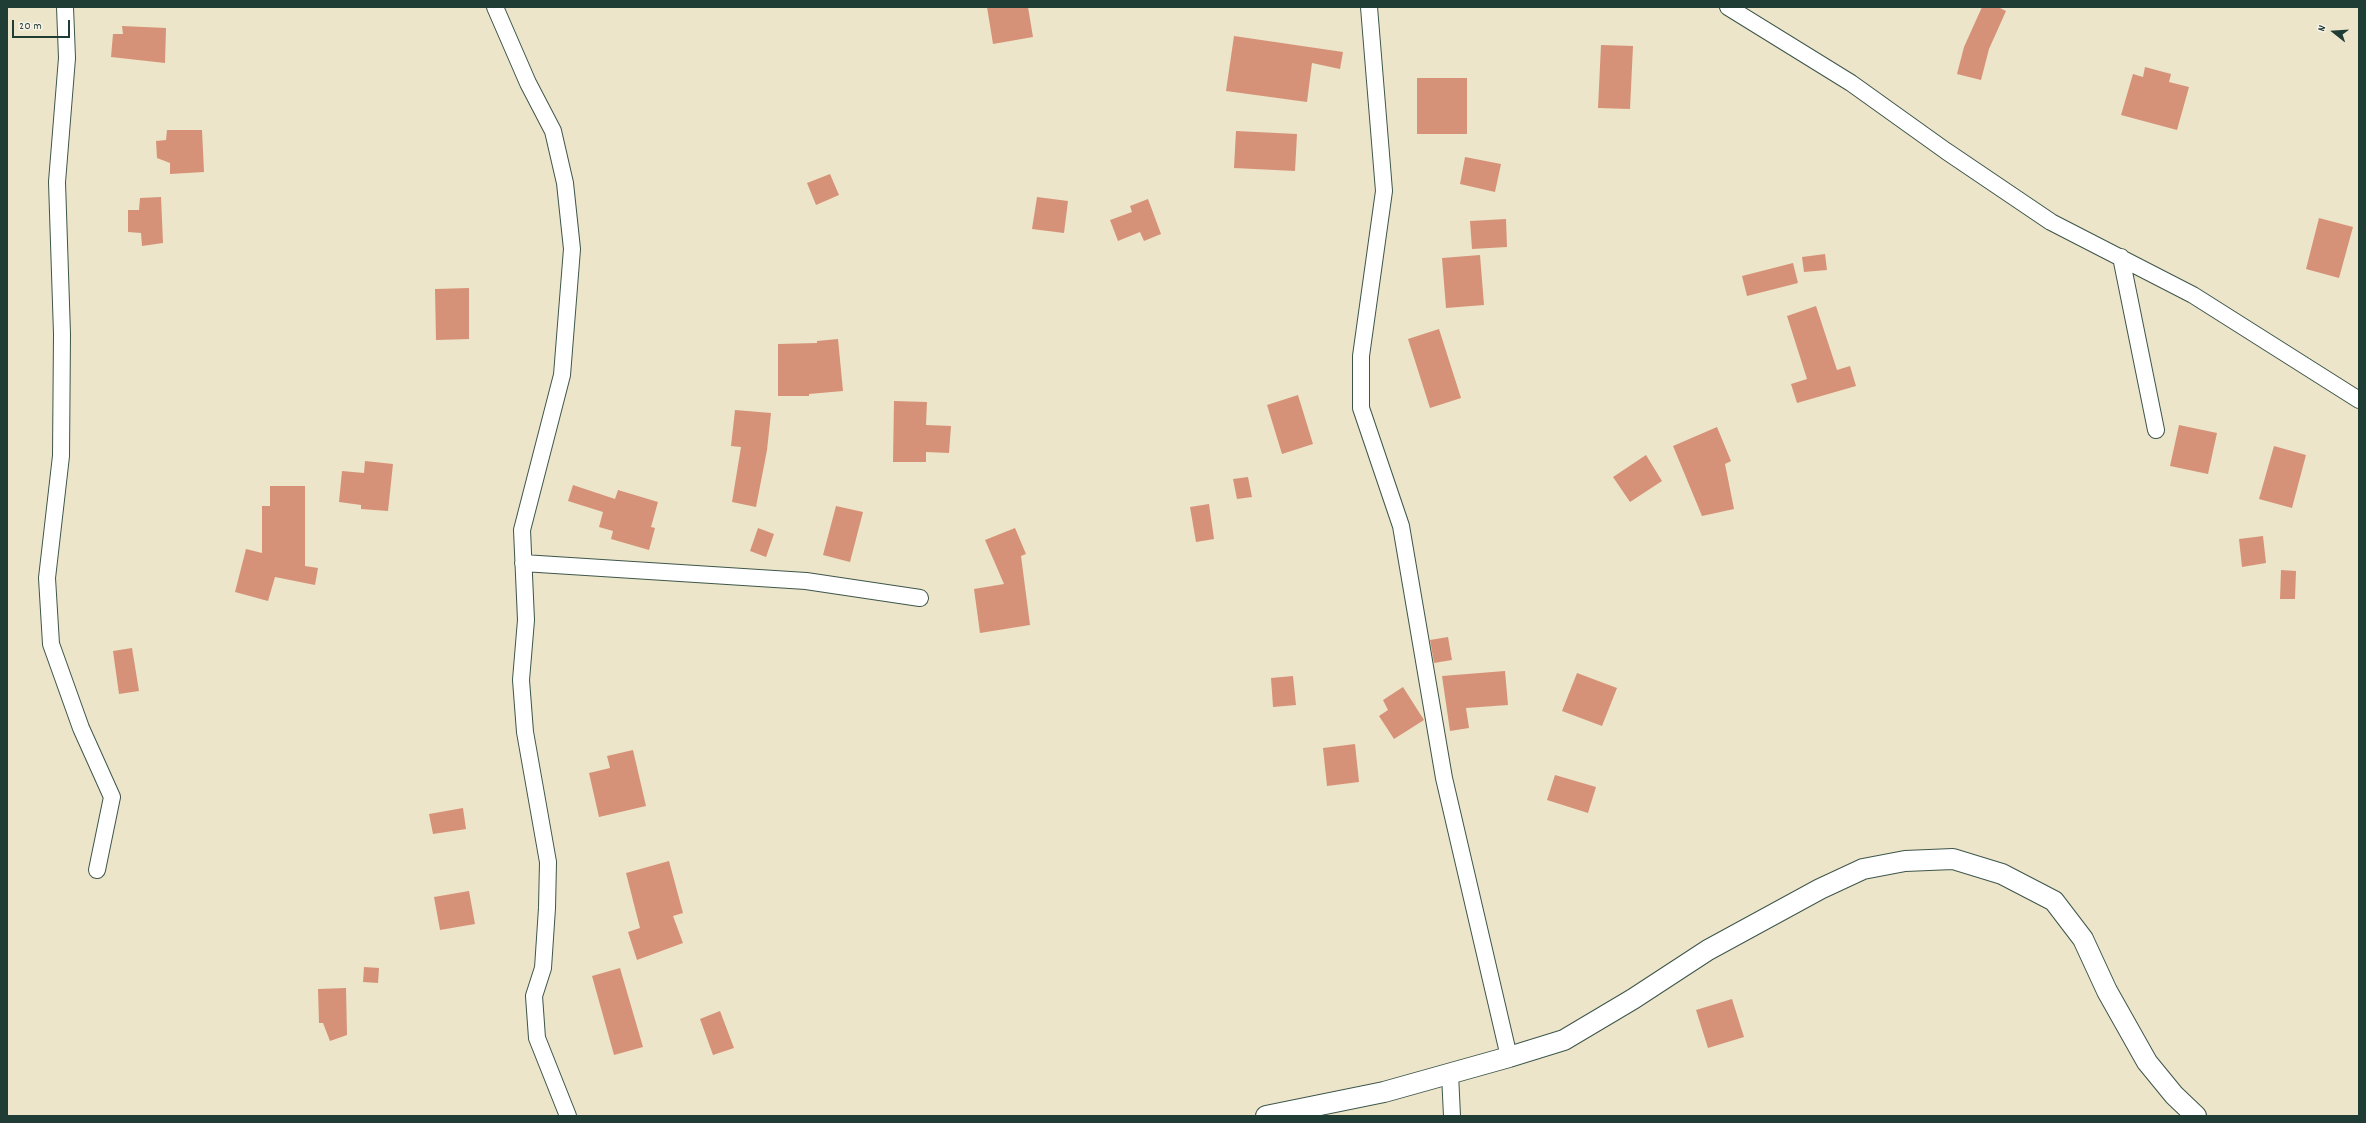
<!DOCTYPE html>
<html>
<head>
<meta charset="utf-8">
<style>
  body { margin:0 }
  #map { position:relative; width:2366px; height:1123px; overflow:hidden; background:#ece5c9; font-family:Dekko,sans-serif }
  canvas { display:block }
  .frame { position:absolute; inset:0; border:8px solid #1f3d34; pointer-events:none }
  .north { position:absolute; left:2314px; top:12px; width:40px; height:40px; -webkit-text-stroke:3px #f7f3e8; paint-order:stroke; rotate:287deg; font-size:11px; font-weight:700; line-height:16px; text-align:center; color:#1f3d34 }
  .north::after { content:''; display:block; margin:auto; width:14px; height:18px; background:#1f3d34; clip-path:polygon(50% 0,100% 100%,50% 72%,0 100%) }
  .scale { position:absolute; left:12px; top:20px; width:58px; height:18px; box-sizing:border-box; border:2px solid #1f3d34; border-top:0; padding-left:5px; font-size:12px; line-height:14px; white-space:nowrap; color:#1f3d34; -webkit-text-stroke:3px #f7f3e8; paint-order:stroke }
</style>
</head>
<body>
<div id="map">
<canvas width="2366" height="1123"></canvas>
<div class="frame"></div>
<div class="north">N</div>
<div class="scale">20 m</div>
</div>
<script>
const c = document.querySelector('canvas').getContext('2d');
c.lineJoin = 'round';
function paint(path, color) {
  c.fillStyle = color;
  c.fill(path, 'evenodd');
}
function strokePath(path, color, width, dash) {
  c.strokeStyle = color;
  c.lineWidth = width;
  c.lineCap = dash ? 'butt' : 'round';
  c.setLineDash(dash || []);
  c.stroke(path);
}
paint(new Path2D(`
  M 987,7 L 1028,7 L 1033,37 L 993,44 Z
  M 1982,7 L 1998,7 L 2006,11 L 1989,49 L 1981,80 L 1957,74 L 1964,47 Z
  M 122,26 L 166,28 L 165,63 L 111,57 L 113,34 L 123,34 Z
  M 1234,36 L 1343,52 L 1340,69 L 1312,63 L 1307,102 L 1226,91 Z
  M 1601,45 L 1633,46 L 1630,109 L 1598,108 Z
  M 2145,67 L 2171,74 L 2169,82 L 2189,87 L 2177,130 L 2121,115 L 2133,74 L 2143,77 Z
  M 1417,78 L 1467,78 L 1467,134 L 1417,134 Z
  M 167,130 L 202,130 L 204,172 L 170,174 L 170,163 L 157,158 L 156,141 L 166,140 Z
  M 1236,131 L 1297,134 L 1295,171 L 1234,168 Z
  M 1465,157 L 1501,164 L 1495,192 L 1460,184 Z
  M 830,174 L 839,195 L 816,205 L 807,183 Z
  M 161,197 L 163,243 L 142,246 L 141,233 L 128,232 L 128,210 L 139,210 L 140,198 Z
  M 1037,197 L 1068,201 L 1064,233 L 1032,229 Z
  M 1148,199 L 1161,234 L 1144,241 L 1140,232 L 1118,241 L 1110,220 L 1132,212 L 1130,206 Z
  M 2319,218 L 2353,227 L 2339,278 L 2306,269 Z
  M 1506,219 L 1507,247 L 1472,249 L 1470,221 Z
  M 1825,254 L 1827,270 L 1804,272 L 1802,257 Z
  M 1480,255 L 1484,305 L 1446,308 L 1442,258 Z
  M 1793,263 L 1798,283 L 1747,296 L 1742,276 Z
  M 469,288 L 469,339 L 436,340 L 435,289 Z
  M 1816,306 L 1837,370 L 1850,366 L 1856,386 L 1797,403 L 1791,384 L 1807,379 L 1787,316 Z
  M 1439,329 L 1461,398 L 1430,408 L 1408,339 Z
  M 838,339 L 843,391 L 809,394 L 809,396 L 778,396 L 778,344 L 817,343 L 817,341 Z
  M 1298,395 L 1313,444 L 1282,454 L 1267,405 Z
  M 894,401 L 927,402 L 926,425 L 951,426 L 949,453 L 926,452 L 926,462 L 893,462 Z
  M 735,410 L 771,413 L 767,450 L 756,507 L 732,502 L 741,447 L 731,446 Z
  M 2179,425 L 2217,433 L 2208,474 L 2170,466 Z
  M 1717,427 L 1731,461 L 1725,464 L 1734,509 L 1702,516 L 1673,446 Z
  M 2274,446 L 2306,455 L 2292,508 L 2259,499 Z
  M 1646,455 L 1662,481 L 1630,502 L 1613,477 Z
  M 365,461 L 393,464 L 388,511 L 361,509 L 361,505 L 339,502 L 342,471 L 364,473 Z
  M 1248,477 L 1252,497 L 1237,499 L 1233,479 Z
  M 573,485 L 615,499 L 618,490 L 658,502 L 651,527 L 655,528 L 649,550 L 611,539 L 613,531 L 599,527 L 603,512 L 568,501 Z
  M 270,486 L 305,486 L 305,566 L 318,568 L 315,585 L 275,577 L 268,601 L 235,592 L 246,549 L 262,553 L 262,506 L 270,506 Z
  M 1209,504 L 1214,539 L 1196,542 L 1190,507 Z
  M 836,506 L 863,512 L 850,562 L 823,555 Z
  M 758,528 L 774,534 L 766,557 L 750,551 Z
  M 1015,528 L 1026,554 L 1021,556 L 1030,625 L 980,633 L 974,589 L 1004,584 L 985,540 Z
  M 2263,536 L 2266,563 L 2242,567 L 2239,539 Z
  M 2281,570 L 2296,571 L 2295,599 L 2280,599 Z
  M 1448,637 L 1452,660 L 1434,663 L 1430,640 Z
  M 132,648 L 139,691 L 119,694 L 113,651 Z
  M 1505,671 L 1508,705 L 1466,708 L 1469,728 L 1450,731 L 1442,676 Z
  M 1577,673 L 1617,688 L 1602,726 L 1562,711 Z
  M 1293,676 L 1296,705 L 1273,707 L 1271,678 Z
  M 1403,687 L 1424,720 L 1394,739 L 1379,716 L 1388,710 L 1383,700 Z
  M 1355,744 L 1359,782 L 1327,786 L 1323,748 Z
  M 633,750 L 646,806 L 599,817 L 589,773 L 610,768 L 607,756 Z
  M 1555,775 L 1596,787 L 1588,813 L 1547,800 Z
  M 463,808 L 466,829 L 433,834 L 429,814 Z
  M 669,861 L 683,913 L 673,916 L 683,943 L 637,960 L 628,932 L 640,928 L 626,873 Z
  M 469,891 L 475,924 L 440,930 L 434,897 Z
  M 364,967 L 379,968 L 378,983 L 363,982 Z
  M 620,968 L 643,1047 L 614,1055 L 592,976 Z
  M 346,988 L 347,1035 L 330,1041 L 323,1023 L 319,1023 L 318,989 Z
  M 1732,999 L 1744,1037 L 1708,1048 L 1696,1010 Z
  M 720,1011 L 734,1048 L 713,1055 L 700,1019 Z`), '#d69278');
const minor = new Path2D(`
  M 65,7 L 67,58 L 57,182 L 62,334 L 61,456 L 47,578 L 51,644 L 81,728 L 112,797 L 97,870
  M 495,7 L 528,83 L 553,131 L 565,183 L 572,249 L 562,375 L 522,530 L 526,620 L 521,680 L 525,732 L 548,862 L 547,908 L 543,968 L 534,996 L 537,1038 L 568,1116
  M 1369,7 L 1384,191 L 1361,356 L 1361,408 L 1401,526 L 1444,778 L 1509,1057
  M 1728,7 L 1851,83 L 1946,151 L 2051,222 L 2193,295 L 2359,400
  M 2121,257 L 2156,430
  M 523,563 L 806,581 L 920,598
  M 1450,1074 L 1452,1116`);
const tertiary = new Path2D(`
  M 1266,1116 L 1384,1092 L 1509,1057 L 1564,1040 L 1633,999 L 1708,950 L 1820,889 L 1863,869 L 1905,861 L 1953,859 L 2002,874 L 2054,901 L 2083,939 L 2107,991 L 2147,1062 L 2174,1095 L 2196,1116`);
strokePath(minor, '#3e564a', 18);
strokePath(tertiary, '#3e564a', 22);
strokePath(minor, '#fff', 16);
strokePath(tertiary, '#fff', 20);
</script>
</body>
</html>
